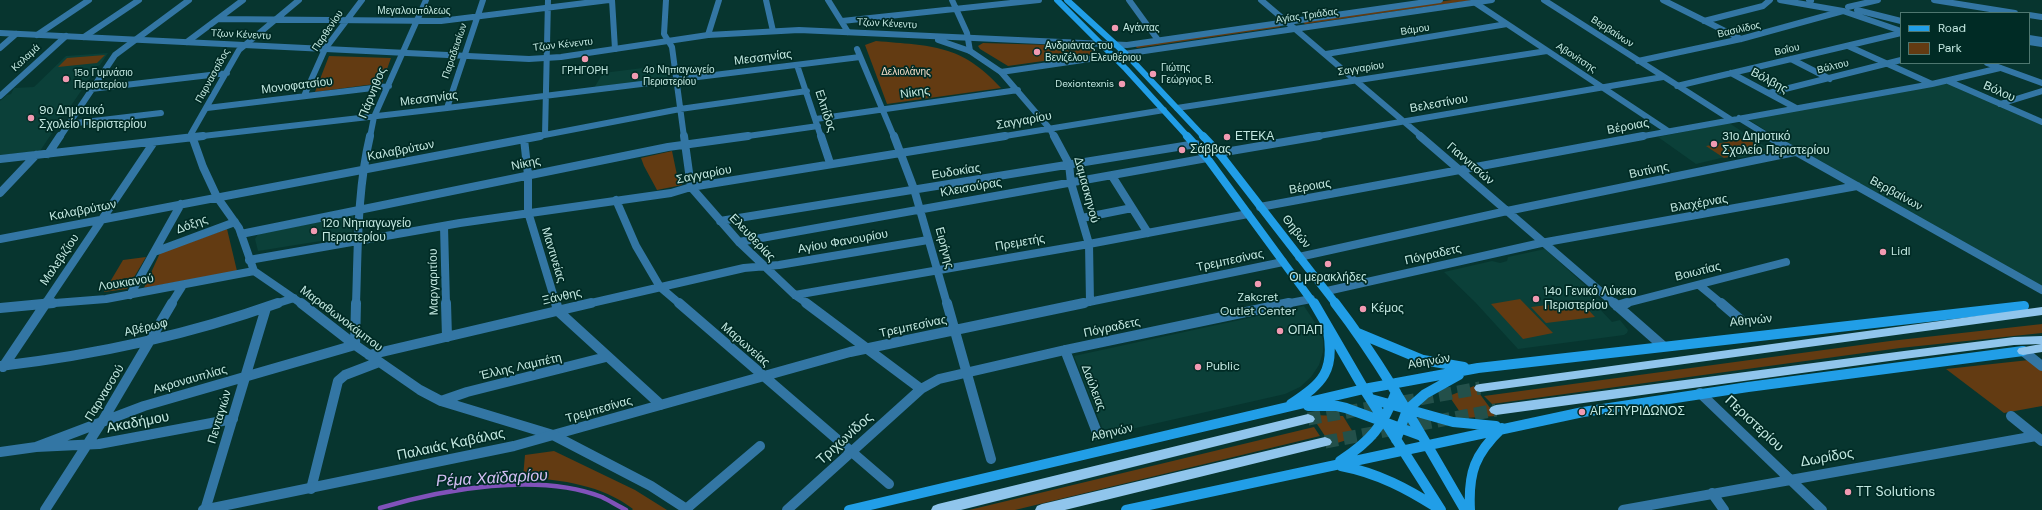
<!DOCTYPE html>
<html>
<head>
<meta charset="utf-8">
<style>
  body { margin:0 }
  #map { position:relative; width:2042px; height:510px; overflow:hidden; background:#07352f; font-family:"DM Sans",sans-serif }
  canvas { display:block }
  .legend { position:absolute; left:1900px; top:12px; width:130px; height:52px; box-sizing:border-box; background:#002b25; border:1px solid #4e7770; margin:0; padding:5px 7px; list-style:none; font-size:12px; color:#c3e8e1 }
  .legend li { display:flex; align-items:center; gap:8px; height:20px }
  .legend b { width:20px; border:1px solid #4e7770 }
</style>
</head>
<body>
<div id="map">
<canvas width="2042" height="510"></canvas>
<ul class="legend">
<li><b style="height:5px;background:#219ee7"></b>Road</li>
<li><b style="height:11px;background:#633b12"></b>Park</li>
</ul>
</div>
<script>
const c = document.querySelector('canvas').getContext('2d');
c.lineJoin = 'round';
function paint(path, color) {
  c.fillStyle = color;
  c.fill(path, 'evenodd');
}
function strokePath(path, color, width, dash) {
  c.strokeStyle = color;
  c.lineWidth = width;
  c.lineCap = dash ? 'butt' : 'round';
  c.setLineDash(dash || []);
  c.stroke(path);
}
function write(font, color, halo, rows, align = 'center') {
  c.font = font + ' "DM Sans",sans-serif';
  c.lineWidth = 3.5;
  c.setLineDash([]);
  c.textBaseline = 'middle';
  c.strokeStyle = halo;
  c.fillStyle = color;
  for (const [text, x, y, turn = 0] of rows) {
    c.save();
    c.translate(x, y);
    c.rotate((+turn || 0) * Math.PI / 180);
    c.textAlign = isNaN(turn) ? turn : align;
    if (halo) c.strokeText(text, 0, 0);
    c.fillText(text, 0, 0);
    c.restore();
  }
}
paint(new Path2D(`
  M 108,53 L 100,65 L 91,69 L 96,69 L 66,113 L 62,115 L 56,127 L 51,130 L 54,130 L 40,151 L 0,155 L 0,101 L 7,95 L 11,94 L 14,88 L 34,87 L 66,56 Z
  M 659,66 L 660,70 L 667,69 L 669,78 L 594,88 L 603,73 Z
  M 1949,83 L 2042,123 L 2042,287 L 1797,150 L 1746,118 Z
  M 1729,123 L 1772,151 L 1739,158 L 1721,158 L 1696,164 L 1658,137 Z
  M 353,215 L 353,223 L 348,224 L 348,227 L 352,226 L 352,236 L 258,251 L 255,239 L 258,234 Z
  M 1545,249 L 1586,286 L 1584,288 L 1594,298 L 1598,298 L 1602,301 L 1593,302 L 1612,322 L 1620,320 L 1628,330 L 1627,333 L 1624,335 L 1518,349 L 1475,302 L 1444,272 L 1492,261 L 1500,263 L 1507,261 L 1508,257 Z
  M 1304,306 L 1318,327 L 1323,340 L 1323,352 L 1319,365 L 1311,377 L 1300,387 L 1285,394 L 1105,435 L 1074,356 Z`), '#0b4039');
paint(new Path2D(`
  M 1452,0 L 1474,0 L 1305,24 L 1302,21 Z
  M 1278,25 L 1281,27 L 1137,48 L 1135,46 Z
  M 876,41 C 932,46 961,44 1001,88 L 887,104 L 865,45 Z
  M 983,43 L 1084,46 L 1092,48 L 1097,52 L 1093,54 L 1008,66 L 980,49 L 978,46 Z
  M 105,55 L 97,63 L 58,67 L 67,58 Z
  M 329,56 L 391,58 L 382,83 L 315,92 Z
  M 1746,138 L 1765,150 L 1724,158 L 1706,146 Z
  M 672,151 L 677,175 L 681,174 L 682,185 L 657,190 L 644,166 L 641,158 Z
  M 227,229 L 237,271 L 144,288 L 160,253 Z
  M 146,257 L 127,289 L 104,292 L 123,260 Z
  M 1520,299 L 1553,333 L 1523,339 L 1491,304 Z
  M 1580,301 L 1595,317 L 1546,323 L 1531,307 Z
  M 2042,324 L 2042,333 L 1900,348 L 1492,404 L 1484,396 L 1890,341 Z
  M 2029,360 L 2042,370 L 2042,406 L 2004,413 L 1946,369 Z
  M 1474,386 L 1496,416 L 1464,418 L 1449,396 Z
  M 1311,415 L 1343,416 L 1356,437 L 1331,445 Z
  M 1314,427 L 1320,436 L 1015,510 L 969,510 Z
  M 554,451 L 635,490 L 667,510 L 632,510 L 633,509 C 602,485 562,480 523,477 L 525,455 Z`), '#633b12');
strokePath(new Path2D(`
  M 380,508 C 444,489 538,472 602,497 C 610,501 618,506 626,510`), '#8052ba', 4.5);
strokePath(new Path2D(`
  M 1308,419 L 1480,388
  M 1325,442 L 1496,410`), '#23504a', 13, [13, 6]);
strokePath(new Path2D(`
  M 612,0 L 615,49
  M 666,0 L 664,34 L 672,47 L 684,137
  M 766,0 L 773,31
  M 828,0 L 848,32
  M 952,0 L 967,33 L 970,51
  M 1129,0 L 1158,40
  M 1261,0 L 1422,137
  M 1544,0 L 1730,119
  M 1663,0 L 1741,39
  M 1809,0 L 1811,1
  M 1934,0 L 2015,13
  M 1474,2 L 1668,131
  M 1848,7 L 1878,0
  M 2029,15 L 2042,17
  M 218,19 L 441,21 L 609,0
  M 842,21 L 1039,0
  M 1704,21 L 1763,6 L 1770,0
  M 37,35 L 89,0
  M 708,35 L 719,0
  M 84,37 L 139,0
  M 187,42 L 243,0
  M 2029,42 L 2042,44
  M 1848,46 L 1932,84
  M 0,48 L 16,34
  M 857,49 L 894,137
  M 1326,54 L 1507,24
  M 1791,59 L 1830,79
  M 1638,61 L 1741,39 L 1843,11
  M 797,65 L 821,137
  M 1001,72 L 1050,129 L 1054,137
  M 1731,73 L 1796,108
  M 1948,81 L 2042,122
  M 1677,86 L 1901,33
  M 91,89 L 227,73
  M 1769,93 L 1901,60
  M 0,96 L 66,36
  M 304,96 L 325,49 L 362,0
  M 2000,104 L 2042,91
  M 207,108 L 389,86
  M 447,108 L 483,0
  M 1177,108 L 1547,51
  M 1739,118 L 1770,137
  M 816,119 L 1018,90
  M 68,124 L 161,113
  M 545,135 L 548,0
  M 60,137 L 115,55 L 189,0
  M 192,137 L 191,134 L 239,50 L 299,0
  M 194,137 L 447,108 L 860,57
  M 370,137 L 374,117 L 426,0
  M 534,137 L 680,109 L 807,91
  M 741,137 L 818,126
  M 999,137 L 1164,110
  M 1313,137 L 1663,77
  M 1638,137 L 1932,84 L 2000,68`), '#3376a4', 6);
strokePath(new Path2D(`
  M 192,136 L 203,167 L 217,197 L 239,228 L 254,271 L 302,304
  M 684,136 L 691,187 L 739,242 L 795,295 L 808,304
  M 821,136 L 830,163
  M 894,136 L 914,189 L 947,304
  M 1054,136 L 1069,164 L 1071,183 L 1089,244 L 1090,302
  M 1420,136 L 1615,304
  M 1768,136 L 2042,290
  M 524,139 L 528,175 L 528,212 L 556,304
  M 1219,153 L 1319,136
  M 48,154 L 60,136
  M 0,159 L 203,136
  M 1112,176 L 1148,233
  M 0,193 L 36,155
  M 616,200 L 636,246 L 660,287 L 680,304
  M 1260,207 L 1643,136
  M 1082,218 L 1132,208
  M 720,221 L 1196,144
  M 444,226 L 446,304
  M 241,234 L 668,147 L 748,136
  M 0,239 L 540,136
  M 739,242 L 1207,158
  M 157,251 L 235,222
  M 1299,257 L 1507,211 L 1795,152
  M 249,260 L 460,223 L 671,193 L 691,187 L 1005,136
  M 1699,285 L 1722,304
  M 1327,291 L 1541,243 L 1857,186
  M 130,295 L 181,204
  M 795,295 L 1089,244 L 1248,214
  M 42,304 L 106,299 L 254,271
  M 45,304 L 154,142
  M 171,304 L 183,285
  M 275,304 L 294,298
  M 356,304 C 358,248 357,191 370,136
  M 587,304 L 744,268 L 779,265 L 928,240
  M 1079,304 L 1283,262
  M 1285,304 L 1311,299
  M 1623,304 L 1786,262`), '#3376a4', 8);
strokePath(new Path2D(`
  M 301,303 L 355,345 L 420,390 L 441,401 L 553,435 L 850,352 L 1084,303
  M 446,303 L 447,337
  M 556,303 L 558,311 L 661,405
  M 679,303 L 889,484
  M 806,303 L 921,389
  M 947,303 L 991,459
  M 1614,303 L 1663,346
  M 1721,303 L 1742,321
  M 1617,306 L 1627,303
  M 0,308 L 53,303
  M 1065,350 L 1098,435
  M 2023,351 L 2042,366
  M 369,355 L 591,303
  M 0,366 C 95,355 188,335 278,303
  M 3,367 L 46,303
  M 1700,393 L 1822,510
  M 441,401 L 467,392 L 606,357
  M 2011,416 L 2042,441
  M 36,447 L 144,406 L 355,345 L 356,303
  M 0,452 L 36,447 L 99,444 L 233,419
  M 311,489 L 338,381 L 345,375 L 379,362
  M 1712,493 L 1724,510
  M 686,509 L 760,446
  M 45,510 L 103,420 L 172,303
  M 205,510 L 266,308
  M 787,510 L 921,389 L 939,379 L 1065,350 L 1289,303
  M 1623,510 L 2036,436`), '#3376a4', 10);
strokePath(new Path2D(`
  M 1780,0 L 1843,11 L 1901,31
  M 1857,10 L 1901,21
  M 0,33 L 529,59 L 561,57 L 708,35 L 799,30 L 1127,45 L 1440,0
  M 2029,38 L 2042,40
  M 938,40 L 970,51 L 1001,72 L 1492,0
  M 1987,63 L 2042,83`), '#3376a4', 6);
strokePath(new Path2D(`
  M 203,510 L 514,446 L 553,435 L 651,486 L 688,510`), '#3376a4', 10);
strokePath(new Path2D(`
  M 1057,0 L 1126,69 L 1188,137
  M 1067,0 L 1125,53 L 1204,137`), '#219ee7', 6);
strokePath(new Path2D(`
  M 1187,136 L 1207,158 L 1314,304
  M 1203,136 L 1219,153 L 1336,304`), '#219ee7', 8);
strokePath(new Path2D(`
  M 1314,303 L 1364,389 L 1441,510
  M 1335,303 C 1385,368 1424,440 1465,510
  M 1358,333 L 1423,360 L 1464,367
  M 1371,399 L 1453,422 L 1496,426
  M 1291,404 C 1323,383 1335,371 1328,331
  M 1308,406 L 1337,406 L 1346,408 L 1422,436
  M 1396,440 L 1407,410 L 1425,394 L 1459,375
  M 1340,461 C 1371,441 1383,426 1396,392
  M 1341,466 C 1378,473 1408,489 1439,509
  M 849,510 L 1364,389 L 1478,368 L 2024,306
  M 1126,510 L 1583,412 L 1748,387 L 2023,351
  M 1470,510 C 1468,472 1475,454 1502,428`), '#219ee7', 10);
paint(new Path2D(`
  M 2042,307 L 2042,315 L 1480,392 L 1476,391 L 1474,388 L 1476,385 L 1480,384 Z
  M 2042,336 L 2042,352 L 2023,355 L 2019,354 L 2017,351 L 2019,348 L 2041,344 L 2014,345 L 1904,359 L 1496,415 L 1491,413 L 1489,410 L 1491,407 L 1496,405 L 1904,351 L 2014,337 Z
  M 1308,414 L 1313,416 L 1315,419 L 1313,422 L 961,510 L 931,510 L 933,506 L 938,504 Z
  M 1325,437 L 1330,439 L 1332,442 L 1330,445 L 1065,510 L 1035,510 L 1037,506 L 1042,504 Z`), '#90c5ec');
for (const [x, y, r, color] of [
  [1115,28,4,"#f19ab2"],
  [1037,52,4,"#f19ab2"],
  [585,59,4,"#f19ab2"],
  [1153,74,4,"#f19ab2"],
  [635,76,4,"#f19ab2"],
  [66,79,4,"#f19ab2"],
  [1122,84,4,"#f19ab2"],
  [31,118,4,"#f19ab2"],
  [1227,137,4,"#f19ab2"],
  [1714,144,4,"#f19ab2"],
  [1182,150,4,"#f19ab2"],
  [314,231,4,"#f19ab2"],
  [1883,252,4,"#f19ab2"],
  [1328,264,4,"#f19ab2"],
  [1258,284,4,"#f19ab2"],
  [1536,299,4,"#f19ab2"],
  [1363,309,4,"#f19ab2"],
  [1280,331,4,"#f19ab2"],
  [1198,367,4,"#f19ab2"],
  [1582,412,4,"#f19ab2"],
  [1848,492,4,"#f19ab2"]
]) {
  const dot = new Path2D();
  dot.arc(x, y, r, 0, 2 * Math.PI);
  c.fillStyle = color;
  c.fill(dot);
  strokePath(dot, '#002b25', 1.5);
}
write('10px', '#c3e8e1', '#002b25', [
  ["Μεγαλουπόλεως",414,11],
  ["Αγίας Τριάδας",1307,16,-8],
  ["Τζων Κένεντυ",887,24,3],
  ["Βάμου",1415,30,-9],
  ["Βασιλίδος",1739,30,-13],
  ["Παρθενίου",328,31,-56],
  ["Βερβαίνων",1612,32,33],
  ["Τζων Κένεντυ",241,35,3],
  ["Τζων Κένεντυ",563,45,-6],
  ["Βοΐου",1787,50,-13],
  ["Παραδεισίων",455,51,-71],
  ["Καλαμά",26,58,-43],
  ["Αβονίτσης",1576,58,33],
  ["Βάλτου",1833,67,-14],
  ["Σαγγαρίου",1361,69,-9],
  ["Παρνασσίδος",213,76,-61]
]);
write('10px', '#c3e8e1', '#002b25', [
  ["Αγάντας",1123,28],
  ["Ανδριάντας του",1045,46],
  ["Βενιζέλου Ελευθέριου",1045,58],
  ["Γιώτης",1161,68],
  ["Γεώργιος Β.",1161,80],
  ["4ο Νηπιαγωγείο",643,70],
  ["Περιστερίου",643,82],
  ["ΓΡΗΓΟΡΗ",585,71,"center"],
  ["15ο Γυμνάσιο",74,73],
  ["Περιστερίου",74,85],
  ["Dexiontexnis",1114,84,"right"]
], 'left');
write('10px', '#f6deca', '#002b25', [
  ["Δελιολάνης",906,72]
]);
write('12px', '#c3e8e1', '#002b25', [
  ["Μεσσηνίας",763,58,-7],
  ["Βόλβης",1769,81,28],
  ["Μονοφατσίου",297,86,-7],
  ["Βόλου",1999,92,24],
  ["Πάρνηθος",373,93,-68],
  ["Νίκης",915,93,-8],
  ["Μεσσηνίας",429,99,-7],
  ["Βελεστίνου",1439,104,-10],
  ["Ελπίδος",825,111,72],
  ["Σαγγαρίου",1024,121,-10],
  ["Βέροιας",1628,127,-11],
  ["Καλαβρύτων",401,151,-11],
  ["Νίκης",526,164,-11],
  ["Γιαννιτσών",1470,164,41],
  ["Βυτίνης",1649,171,-12],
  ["Ευδοκίας",956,172,-9],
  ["Σαγγαρίου",704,175,-11],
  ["Βέροιας",1310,187,-10],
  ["Κλεισούρας",971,188,-10],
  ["Δαμασκηνού",1086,190,75],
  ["Βερβαίνων",1896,194,29],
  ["Βλαχέρνας",1699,204,-10],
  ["Καλαβρύτων",83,211,-11],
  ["Δόξης",192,225,-20],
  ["Θηβών",1296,232,52],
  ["Ελευθερίας",752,238,46],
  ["Αγίου Φανουρίου",843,242,-10],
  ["Πρεμετής",1020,243,-10],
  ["Ειρήνης",944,248,75],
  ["Μαντινείας",553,255,73],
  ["Πόγραδετς",1433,255,-13],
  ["Μαλεβιζίου",60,260,-56],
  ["Τρεμπεσίνας",1230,261,-12],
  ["Βοιωτίας",1698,272,-14],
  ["Μαργαριτίου",434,282,-91],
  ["Λουκιανού",126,283,-9],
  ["Ξάνθης",562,297,-13],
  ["Μαραθωνοκάμπου",341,319,37],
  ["Αθηνών",1751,321,-6],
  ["Τρεμπεσίνας",913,327,-12],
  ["Αβέρωφ",146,328,-13],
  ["Πόγραδετς",1112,328,-12],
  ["Μαρωνείας",745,345,41],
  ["Αθηνών",1429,362,-10],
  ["Έλλης Λαμπέτη",521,367,-13],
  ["Ακροναυπλίας",190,380,-16],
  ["Δαύλειας",1093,388,69],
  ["Παρνασσού",105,393,-59],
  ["Τρεμπεσίνας",599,410,-16],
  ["Πενταγιών",220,417,-73],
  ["Αθηνών",1112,433,-13]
]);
write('12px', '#c3e8e1', '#002b25', [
  ["9ο Δημοτικό",39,111],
  ["Σχολείο Περιστερίου",39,125],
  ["ΕΤΕΚΑ",1235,137],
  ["31ο Δημοτικό",1722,137],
  ["Σχολείο Περιστερίου",1722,151],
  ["Σάββας",1190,150],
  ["12ο Νηπιαγωγείο",322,224],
  ["Περιστερίου",322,238],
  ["Lidl",1891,252],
  ["Οι μερακλήδες",1328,278,"center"],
  ["14ο Γενικό Λύκειο",1544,292],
  ["Περιστερίου",1544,306],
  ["Zakcret",1258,298,"center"],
  ["Outlet Center",1258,312,"center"],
  ["Κέμος",1371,309],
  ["ΟΠΑΠ",1288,331],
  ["Public",1206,367],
  ["ΑΓ.ΣΠΥΡΙΔΩΝΟΣ",1590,412]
], 'left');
write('14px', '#c3e8e1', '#002b25', [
  ["Ακαδήμου",138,423,-11],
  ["Περιστερίου",1754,424,43],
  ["Τριχωνίδος",845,439,-42],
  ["Παλαιάς Καβάλας",451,445,-12],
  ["Δωρίδος",1827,458,-10]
]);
write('14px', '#c3e8e1', '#002b25', [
  ["TT Solutions",1856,492]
], 'left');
write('italic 16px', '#d2bef3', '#002b25', [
  ["Ρέμα Χαϊδαρίου",492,479,-3]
]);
</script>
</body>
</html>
